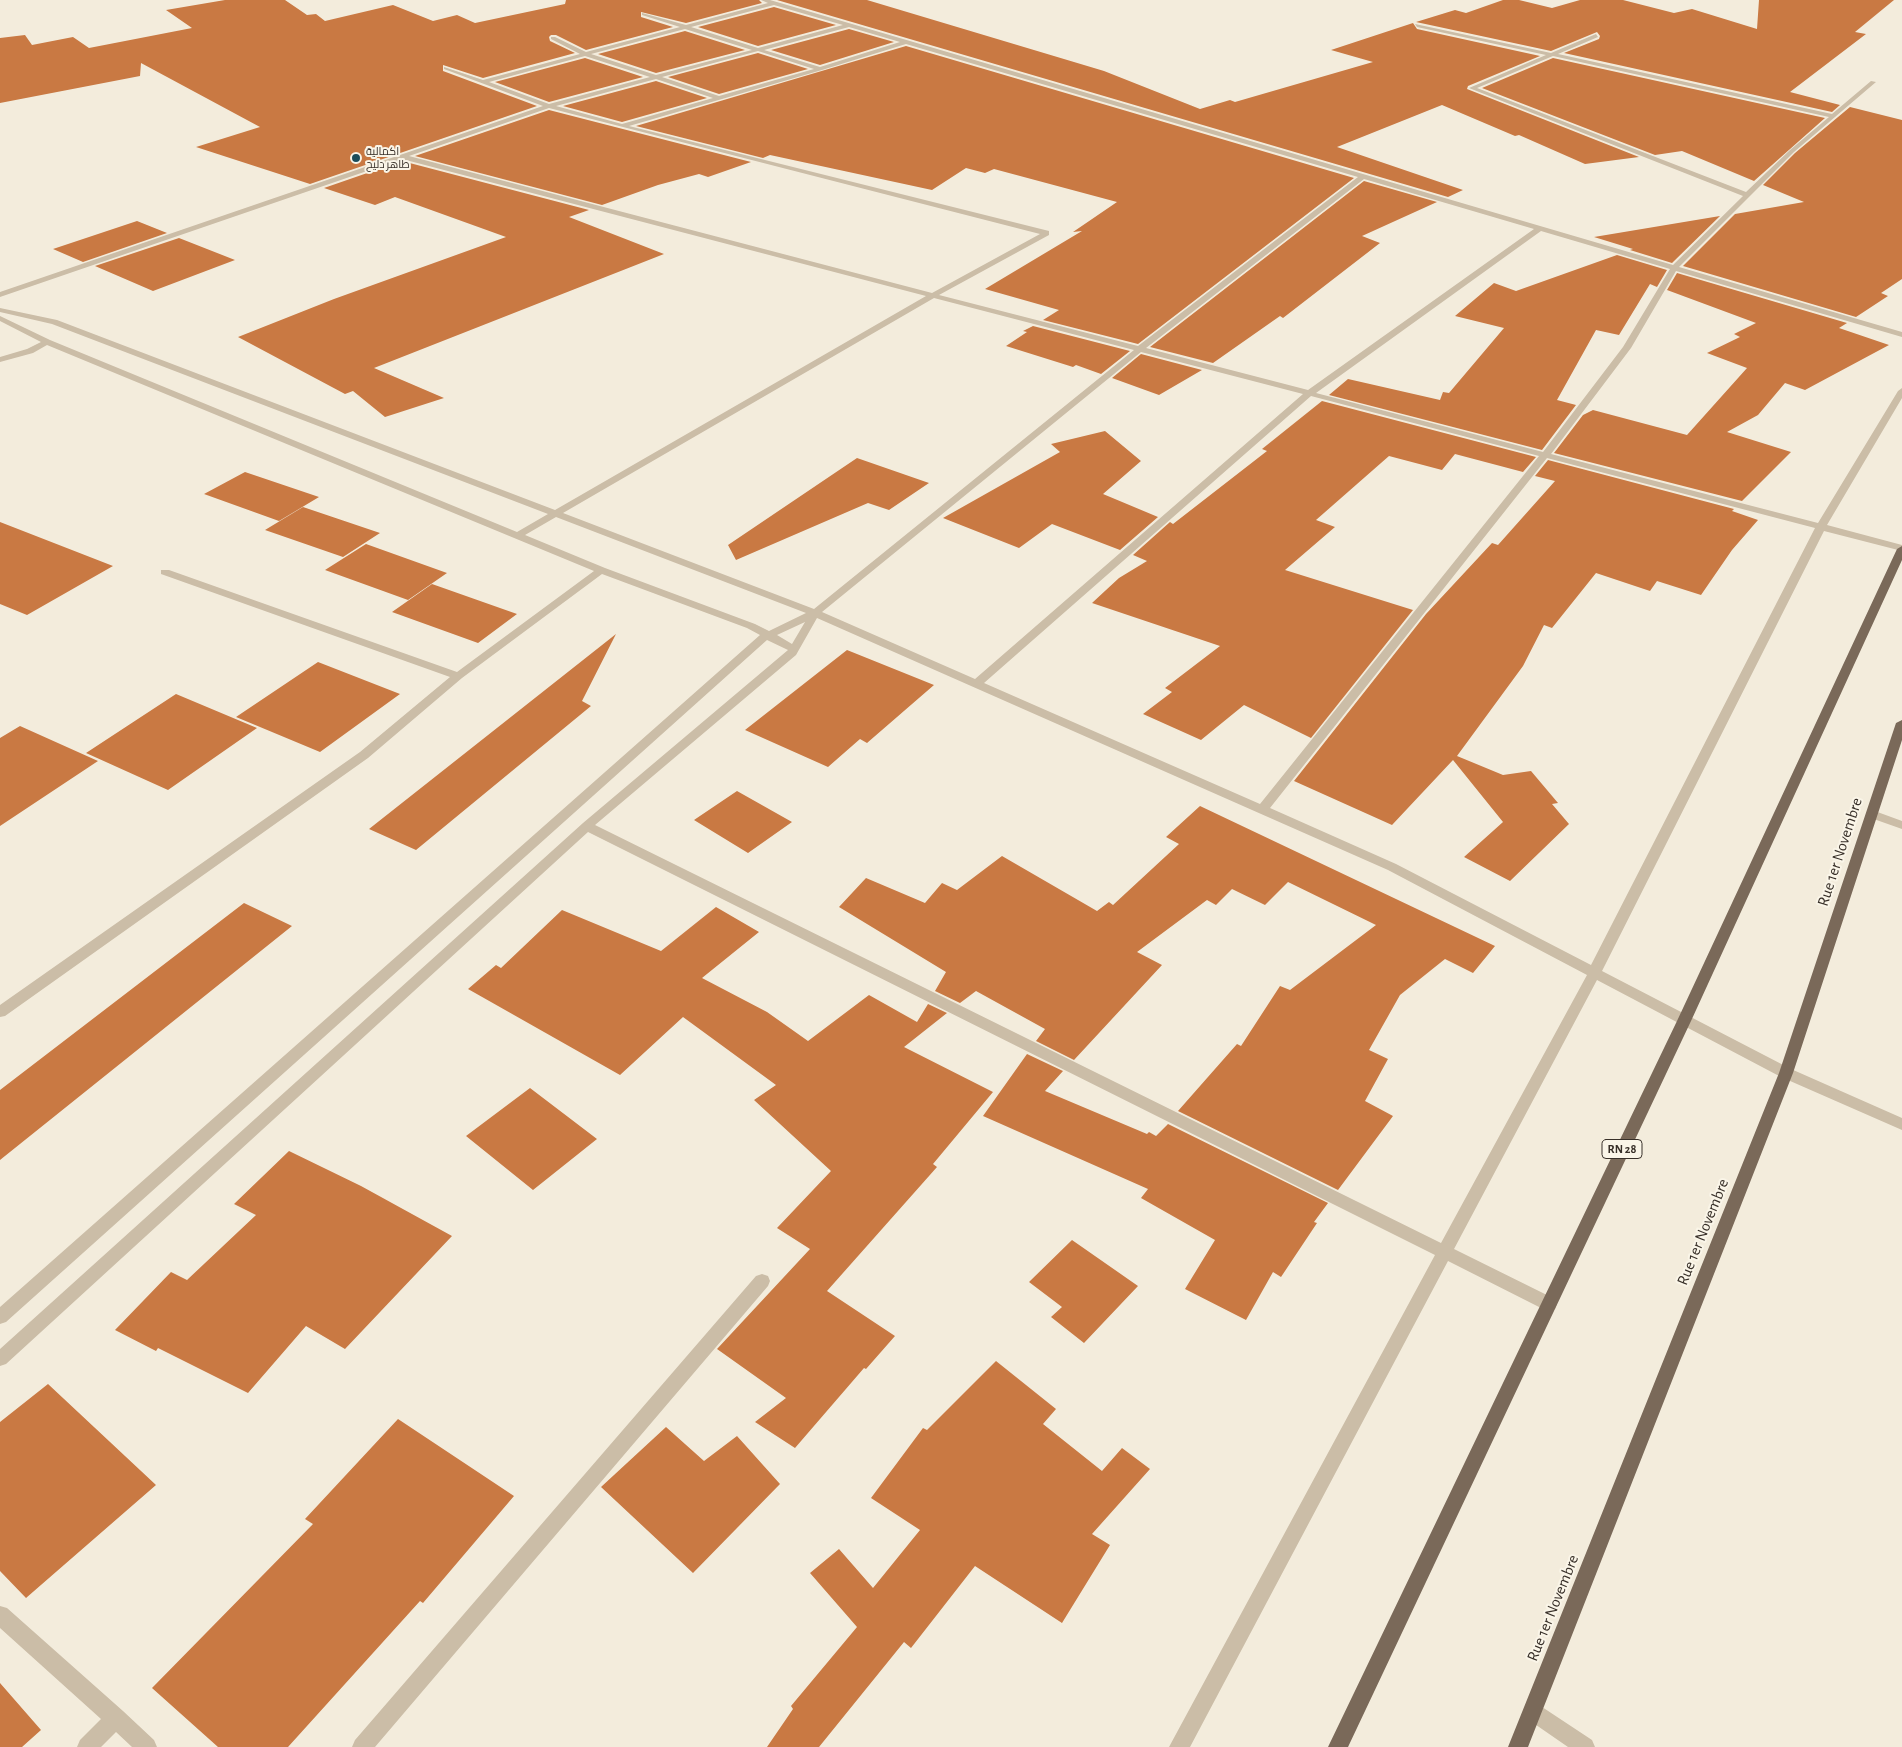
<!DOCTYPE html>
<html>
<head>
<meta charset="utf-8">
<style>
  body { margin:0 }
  canvas { display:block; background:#f3ecdc }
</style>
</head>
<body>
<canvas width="1902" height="1747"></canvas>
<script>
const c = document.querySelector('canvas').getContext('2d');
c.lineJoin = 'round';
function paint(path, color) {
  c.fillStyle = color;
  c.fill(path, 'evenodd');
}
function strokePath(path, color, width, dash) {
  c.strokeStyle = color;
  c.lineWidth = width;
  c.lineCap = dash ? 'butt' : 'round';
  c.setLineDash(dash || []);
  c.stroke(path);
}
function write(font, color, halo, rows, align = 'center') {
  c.font = font + ' "Alegreya Sans",Cairo,sans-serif';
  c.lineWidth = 4;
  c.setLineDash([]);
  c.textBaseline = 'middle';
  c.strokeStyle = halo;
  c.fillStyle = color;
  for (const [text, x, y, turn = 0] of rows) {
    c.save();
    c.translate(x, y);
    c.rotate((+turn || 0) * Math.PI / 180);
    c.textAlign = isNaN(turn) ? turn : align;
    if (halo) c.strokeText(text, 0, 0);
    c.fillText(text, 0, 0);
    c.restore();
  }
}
paint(new Path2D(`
  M 225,0 L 285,0 L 307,15 L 316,14 L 325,21 L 393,5 L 433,21 L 457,15 L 475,23 L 565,4 L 566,0 L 759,0 L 762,3 L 686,23 L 641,12 L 641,17 L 673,27 L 586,50 L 556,35 L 551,35 L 549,37 L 550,41 L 575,53 L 483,78 L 443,65 L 443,71 L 537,106 L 310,184 L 196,147 L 260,127 L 141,63 L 140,76 L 0,103 L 0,38 L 25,35 L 32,45 L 73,37 L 89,48 L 192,28 L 166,10 Z
  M 777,0 L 867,0 L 1104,71 L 1200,109 L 1230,100 L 1235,102 L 1373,62 L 1331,50 L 1413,23 L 1417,29 L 1540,56 L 1468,86 L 1467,89 L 1639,157 L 1585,164 L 1519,135 L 1515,136 L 1442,105 L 1337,147 L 1463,190 L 1448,197 Z
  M 1503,0 L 1519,0 L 1552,8 L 1580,0 L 1623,0 L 1674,13 L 1692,9 L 1757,29 L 1759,0 L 1894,0 L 1855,32 L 1866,34 L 1790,92 L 1840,105 L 1832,112 L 1564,53 L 1599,39 L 1600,36 L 1597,32 L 1551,51 L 1416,22 L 1455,10 L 1466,13 Z
  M 774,7 L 836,25 L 758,46 L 698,27 Z
  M 849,29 L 894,42 L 820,65 L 771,50 Z
  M 685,31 L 745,50 L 656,73 L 598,54 Z
  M 906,46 L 1354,178 L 1138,344 L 1043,320 L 1059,310 L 985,289 L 1082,231 L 1073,232 L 1117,202 L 994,169 L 985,173 L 966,168 L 932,190 L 770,155 L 763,158 L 636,126 Z
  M 758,53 L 808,69 L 719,94 L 668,77 Z
  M 585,58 L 643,77 L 549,102 L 495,82 Z
  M 1553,58 L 1825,118 L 1754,181 L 1682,151 L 1655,155 L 1482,88 Z
  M 656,81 L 707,98 L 622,122 L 563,106 Z
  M 1850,107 L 1902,120 L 1902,279 L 1881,293 L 1888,296 L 1856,317 L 1683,266 L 1735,214 L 1804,202 L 1763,185 L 1795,153 Z
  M 549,110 L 751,162 L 708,177 L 699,174 L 658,185 L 602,205 L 415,156 Z
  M 402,161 L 589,210 L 569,217 L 664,254 L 374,368 L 444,398 L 385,417 L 353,391 L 345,394 L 238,337 L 334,299 L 506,237 L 395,197 L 375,205 L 324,188 Z
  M 1364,181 L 1437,202 L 1362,236 L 1380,243 L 1283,318 L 1280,316 L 1213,363 L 1150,347 Z
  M 1720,216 L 1672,263 L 1630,250 L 1633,249 L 1594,237 Z
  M 137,221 L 167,233 L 83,262 L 53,249 Z
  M 179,238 L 235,260 L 153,291 L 95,266 Z
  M 1617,255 L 1667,270 L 1657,287 L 1650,284 L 1619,335 L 1596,330 L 1557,400 L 1576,405 L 1542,450 L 1329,395 L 1348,379 L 1440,400 L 1443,392 L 1449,393 L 1504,328 L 1455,316 L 1494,283 L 1516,291 Z
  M 1677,273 L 1847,323 L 1839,328 L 1889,345 L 1805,390 L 1785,383 L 1758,415 L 1727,432 L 1791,452 L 1742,501 L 1554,453 L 1583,415 L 1593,410 L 1687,435 L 1747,368 L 1707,353 L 1740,337 L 1734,334 L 1756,323 L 1667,290 Z
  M 1033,326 L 1130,351 L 1101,374 L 1076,365 L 1073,367 L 1006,346 L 1027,332 L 1023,331 Z
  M 1141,354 L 1202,370 L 1159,395 L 1112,378 Z
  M 1322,401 L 1536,457 L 1523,472 L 1455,454 L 1442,470 L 1389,456 L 1316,520 L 1335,527 L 1285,570 L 1413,610 L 1311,738 L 1244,705 L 1201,740 L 1143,714 L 1172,692 L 1165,688 L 1220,646 L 1092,603 L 1119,578 L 1147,561 L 1133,555 L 1170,522 L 1173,524 L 1267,451 L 1262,449 Z
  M 1105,431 L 1141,461 L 1103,494 L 1158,517 L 1120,550 L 1052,524 L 1019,548 L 943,518 L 1060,452 L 1051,444 Z
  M 857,458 L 929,483 L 889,510 L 868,503 L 736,560 L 728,545 Z
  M 1548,460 L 1734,509 L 1732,511 L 1758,520 L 1732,550 L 1701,595 L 1657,581 L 1650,591 L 1596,573 L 1552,628 L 1544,625 L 1523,666 L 1457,756 L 1503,775 L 1531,771 L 1558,803 L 1552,804 L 1569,824 L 1510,881 L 1464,857 L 1503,822 L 1453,760 L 1392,825 L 1294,781 L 1426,614 L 1492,543 L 1498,545 L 1555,481 L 1535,476 Z
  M 245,472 L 319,497 L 279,521 L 204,494 Z
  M 303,507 L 380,533 L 343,557 L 265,530 Z
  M 0,522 L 113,566 L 27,615 L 0,604 Z
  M 366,544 L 447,573 L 408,600 L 325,570 Z
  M 432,584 L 517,614 L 478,643 L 392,612 Z
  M 616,634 L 582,701 L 591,706 L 416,850 L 369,829 Z
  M 847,650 L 934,685 L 867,743 L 860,739 L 828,767 L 745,730 Z
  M 318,662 L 400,694 L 320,752 L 236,717 Z
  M 176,694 L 257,728 L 168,790 L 86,753 Z
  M 20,726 L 98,761 L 0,826 L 0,738 Z
  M 737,791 L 792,822 L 748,853 L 694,820 Z
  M 1200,806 L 1495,946 L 1473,973 L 1445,959 L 1400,995 L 1369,1050 L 1388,1059 L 1365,1101 L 1393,1116 L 1338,1190 L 1178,1111 L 1237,1044 L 1241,1046 L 1280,986 L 1290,990 L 1376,925 L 1288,882 L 1265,905 L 1232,889 L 1216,905 L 1207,900 L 1137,952 L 1162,965 L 1074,1060 L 1036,1041 L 1045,1029 L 976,991 L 960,1003 L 935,991 L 946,972 L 839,907 L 866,878 L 925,903 L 942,883 L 957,890 L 1002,856 L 1097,911 L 1109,902 L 1113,905 L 1179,844 L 1166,837 Z
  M 244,903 L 292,926 L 0,1160 L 0,1090 Z
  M 716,907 L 759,932 L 702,978 L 767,1012 L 808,1041 L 869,995 L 917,1022 L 928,1004 L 947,1013 L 904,1047 L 993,1092 L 933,1164 L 937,1167 L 827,1291 L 895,1336 L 866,1369 L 864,1368 L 795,1448 L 755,1422 L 786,1398 L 717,1349 L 810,1249 L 777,1228 L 831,1171 L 754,1100 L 776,1085 L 683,1017 L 620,1075 L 468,989 L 496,965 L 501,968 L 562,910 L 661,951 Z
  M 1027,1054 L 1063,1071 L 1045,1091 L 1147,1134 L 1149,1132 L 1156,1136 L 1168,1124 L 1328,1203 L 1314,1222 L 1317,1223 L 1281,1277 L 1273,1272 L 1246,1320 L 1185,1289 L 1215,1240 L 1141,1198 L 1148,1189 L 983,1116 Z
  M 530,1088 L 597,1139 L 533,1190 L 466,1136 Z
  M 289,1151 L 361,1186 L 452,1236 L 345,1349 L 306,1326 L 248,1393 L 158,1348 L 156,1351 L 115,1330 L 171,1272 L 187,1280 L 256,1215 L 234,1204 Z
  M 1072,1240 L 1138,1286 L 1084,1343 L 1051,1317 L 1062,1307 L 1029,1282 Z
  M 996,1361 L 1056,1409 L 1043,1424 L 1102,1471 L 1122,1448 L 1150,1469 L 1092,1534 L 1110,1545 L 1062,1623 L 975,1566 L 911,1648 L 904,1642 L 819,1747 L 767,1747 L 793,1709 L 791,1706 L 857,1627 L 810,1573 L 839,1549 L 873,1588 L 920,1530 L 871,1498 L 923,1428 L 927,1430 Z
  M 48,1384 L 156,1485 L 26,1598 L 0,1571 L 0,1422 Z
  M 398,1419 L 514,1496 L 423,1603 L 420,1601 L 288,1747 L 218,1747 L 152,1688 L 313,1524 L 305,1519 Z
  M 666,1427 L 704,1461 L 737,1436 L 780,1484 L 693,1573 L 601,1487 Z
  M 0,1683 L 41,1730 L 22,1747 L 0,1747 Z`), '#c97943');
paint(new Path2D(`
  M 761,0 L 770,0 L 852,24 L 1673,265 L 1743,196 L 1469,88 L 1546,55 L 1417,27 L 1415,24 L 1551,53 L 1596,34 L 1598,37 L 1558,54 L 1832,114 L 1871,81 L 1876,82 L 1794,152 L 1679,267 L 1902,332 L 1902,337 L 1676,271 L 1631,348 L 1551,454 L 1818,523 L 1898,391 L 1902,388 L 1902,398 L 1827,525 L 1902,545 L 1902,551 L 1824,531 L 1602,971 L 1791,1069 L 1902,1118 L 1902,1130 L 1781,1077 L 1597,980 L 1454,1249 L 1555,1299 L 1557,1304 L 1555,1309 L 1549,1311 L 1543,1309 L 1448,1261 L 1190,1747 L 1169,1747 L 1435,1255 L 588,832 L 6,1364 L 0,1366 L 0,1349 L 583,823 L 788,650 L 767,640 L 6,1322 L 0,1324 L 0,1307 L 760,635 L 747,628 L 602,574 L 462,678 L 368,758 L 5,1016 L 0,1017 L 0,1005 L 360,752 L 450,677 L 161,574 L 161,570 L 169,570 L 457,672 L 594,571 L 47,345 L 33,353 L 0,362 L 0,357 L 27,349 L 41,342 L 0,321 L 0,316 L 50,340 L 517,532 L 548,514 L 52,324 L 0,312 L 0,308 L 57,320 L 555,510 L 926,296 L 402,159 L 0,297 L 0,292 L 543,106 L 444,69 L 444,67 L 483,80 L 580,54 L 551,39 L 551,37 L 555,37 L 586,52 L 680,27 L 642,15 L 642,13 L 686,25 L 768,3 ZM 774,5 L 843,25 L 758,48 L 691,27 ZM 849,27 L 900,42 L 820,67 L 764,50 ZM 685,29 L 752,50 L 656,75 L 591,54 ZM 906,44 L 1358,177 L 1138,346 L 939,295 L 1049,235 L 1049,231 L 629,126 L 822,70 ZM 758,51 L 814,69 L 719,96 L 662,77 ZM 585,56 L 650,77 L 549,104 L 489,82 ZM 1553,56 L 1829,117 L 1790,150 L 1746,192 L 1477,88 ZM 656,79 L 713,98 L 622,124 L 556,106 ZM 549,108 L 1040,234 L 932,293 L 409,156 ZM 1364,179 L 1534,229 L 1308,390 L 1146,348 ZM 1541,231 L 1670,269 L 1623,347 L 1543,452 L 1316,393 ZM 934,298 L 1134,350 L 814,609 L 563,513 ZM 1141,352 L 1303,394 L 975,679 L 822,612 ZM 1311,396 L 1539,456 L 1260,804 L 984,683 ZM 1547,458 L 1815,528 L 1591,965 L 1396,864 L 1270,808 ZM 556,517 L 806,613 L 769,631 L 755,624 L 605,568 L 525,535 ZM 817,618 L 1388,870 L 1587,975 L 1441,1243 L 595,825 L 796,655 ZM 805,622 L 792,644 L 777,635 Z
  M 1872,810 L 1902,821 L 1902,829 L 1868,817 L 1866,814 Z
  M 762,1274 L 768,1276 L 770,1281 L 768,1286 L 375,1747 L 352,1747 L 355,1740 L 756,1276 Z
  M 0,1606 L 7,1608 L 123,1711 L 154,1740 L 157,1747 L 132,1747 L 116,1732 L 101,1747 L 77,1747 L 80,1740 L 101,1719 L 0,1628 Z
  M 1533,1701 L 1592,1740 L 1595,1747 L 1568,1747 L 1526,1718 L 1523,1711 L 1526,1704 Z`), '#cbbda7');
paint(new Path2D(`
  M 1902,546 L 1902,560 L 1691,1021 L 1348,1747 L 1328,1747 L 1677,1021 L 1897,549 Z
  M 1902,720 L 1902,740 L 1793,1073 L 1528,1747 L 1508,1747 L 1779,1073 L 1896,723 Z`), '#7a6959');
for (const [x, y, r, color] of [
  [356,158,5,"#1c4c5a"]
]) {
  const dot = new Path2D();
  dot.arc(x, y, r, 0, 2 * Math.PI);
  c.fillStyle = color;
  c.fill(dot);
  strokePath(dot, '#faf5e8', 2);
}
write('11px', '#372f28', '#faf5e8', [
  ["اكمالية",366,152],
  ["طاهر دليح",366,165]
], 'left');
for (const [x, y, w] of [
  [1622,1149,40]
]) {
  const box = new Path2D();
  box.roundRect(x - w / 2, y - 9.5, w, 19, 4);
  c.fillStyle = '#faf5e8';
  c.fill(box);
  strokePath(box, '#372f28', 1);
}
write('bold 12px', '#372f28', null, [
  ["RN 28",1622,1149]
]);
write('16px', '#372f28', '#faf5e8', [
  ["Rue 1er Novembre",1840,852,-72],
  ["Rue 1er Novembre",1703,1232,-68],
  ["Rue 1er Novembre",1553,1608,-68]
]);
</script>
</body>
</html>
